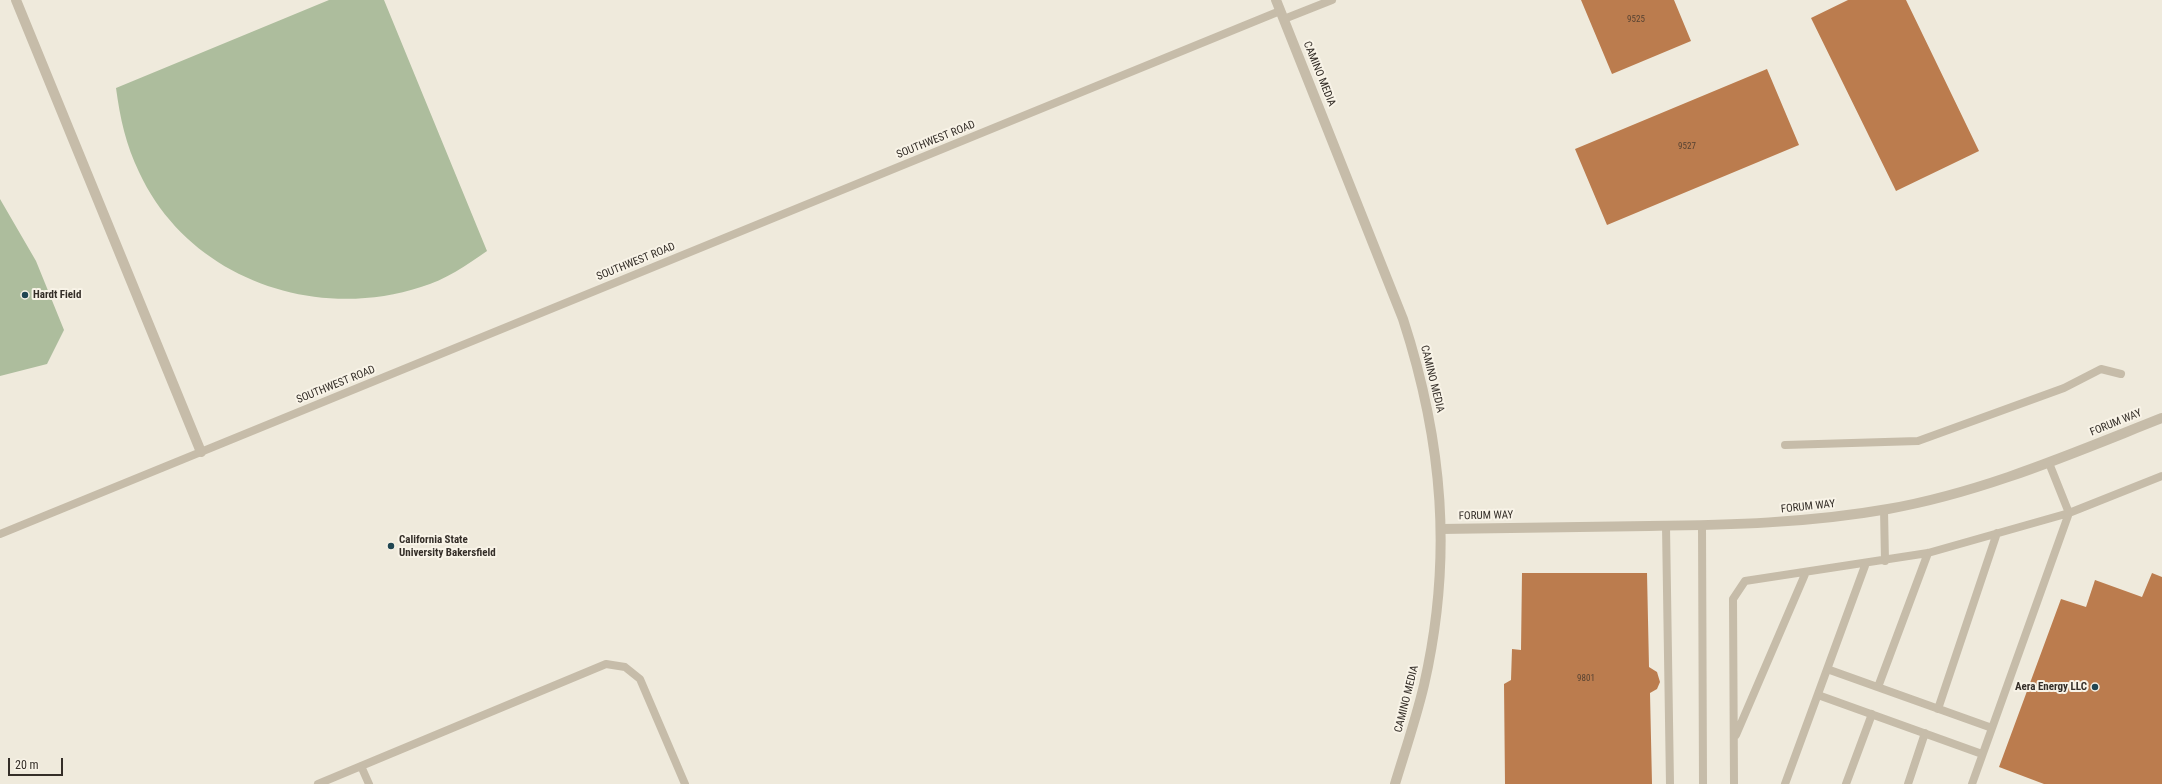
<!DOCTYPE html>
<html>
<head>
<meta charset="utf-8">
<style>
  body { margin:0 }
  #map { position:relative; width:2162px; height:784px; overflow:hidden; background:#efeadc; font-family:"Roboto Condensed",sans-serif }
  canvas { display:block }
  .scale { position:absolute; left:8px; top:758px; width:55px; height:18px; box-sizing:border-box; border:2px solid #342e28; border-top:0; padding-left:5px; font-size:12px; line-height:14px; white-space:nowrap; color:#342e28; -webkit-text-stroke:3px #f8f3e7; paint-order:stroke }
</style>
</head>
<body>
<div id="map">
<canvas width="2162" height="784"></canvas>
<div class="scale">20 m</div>
</div>
<script>
const c = document.querySelector('canvas').getContext('2d');
c.lineJoin = 'round';
function paint(path, color) {
  c.fillStyle = color;
  c.fill(path, 'evenodd');
}
function strokePath(path, color, width, dash) {
  c.strokeStyle = color;
  c.lineWidth = width;
  c.lineCap = dash ? 'butt' : 'round';
  c.setLineDash(dash || []);
  c.stroke(path);
}
function write(font, color, halo, rows, align = 'center') {
  c.font = font + ' "Roboto Condensed",sans-serif';
  c.lineWidth = 4;
  c.setLineDash([]);
  c.textBaseline = 'middle';
  c.strokeStyle = halo;
  c.fillStyle = color;
  for (const [text, x, y, turn = 0] of rows) {
    c.save();
    c.translate(x, y);
    c.rotate((+turn || 0) * Math.PI / 180);
    c.textAlign = isNaN(turn) ? turn : align;
    if (halo) c.strokeText(text, 0, 0);
    c.fillText(text, 0, 0);
    c.restore();
  }
}
paint(new Path2D(`
  M 329,0 L 384,0 L 487,251 C 467,265 445,280 421,287 C 314,322 188,278 139,172 C 126,145 120,118 116,88 Z
  M 0,199 L 36,261 L 64,330 L 47,364 L 0,376 Z`), '#adbd9d');
paint(new Path2D(`
  M 1581,0 L 1674,0 L 1691,41 L 1612,74 Z
  M 1848,0 L 1906,0 L 1979,151 L 1896,191 L 1811,18 Z
  M 1767,69 L 1799,145 L 1607,225 L 1575,149 Z
  M 1522,573 L 1647,573 L 1649,667 L 1657,672 L 1660,682 L 1657,689 L 1650,693 L 1652,784 L 1505,784 L 1504,684 L 1511,680 L 1512,649 L 1521,650 Z
  M 2152,573 L 2162,577 L 2162,784 L 2044,784 L 1999,767 L 2061,599 L 2086,607 L 2095,580 L 2142,597 Z`), '#bb7c4e');
strokePath(new Path2D(`
  M 1284,19 L 1332,0
  M 1785,445 L 1918,441 L 2064,388 L 2101,369 L 2121,374
  M 1884,509 L 1885,561
  M 1702,525 L 1703,784
  M 1666,526 L 1670,784
  M 0,534 L 1280,11
  M 1827,669 L 1992,728
  M 1878,687 L 1928,553
  M 1818,695 L 1982,754
  M 1938,709 L 1997,533
  M 1736,735 L 1806,572
  M 361,766 L 369,784
  M 318,784 L 606,664 L 625,667 L 640,679 L 685,784
  M 1734,784 L 1733,599 L 1745,581 L 1928,553 L 2069,513 L 2049,463
  M 1785,784 L 1866,563
  M 1846,784 L 1872,714
  M 1908,784 L 1925,733
  M 1972,784 L 2069,513 L 2162,476`), '#c6bca9', 8);
strokePath(new Path2D(`
  M 16,0 L 201,452
  M 1441,529 C 1510,528 1579,527 1649,526 C 1729,525 1809,523 1888,509 C 1984,492 2073,453 2162,418`), '#c6bca9', 10);
strokePath(new Path2D(`
  M 1276,0 L 1403,319 C 1443,442 1453,558 1424,685 C 1416,719 1405,751 1395,784`), '#c6bca9', 10);
for (const [x, y, r, color] of [
  [25,295,4,"#214652"],
  [391,546,4,"#214652"],
  [2095,687,4,"#214652"]
]) {
  const dot = new Path2D();
  dot.arc(x, y, r, 0, 2 * Math.PI);
  c.fillStyle = color;
  c.fill(dot);
  strokePath(dot, '#f8f3e7', 1.5);
}
write('9px', '#564232', null, [
  ["9525",1636,20],
  ["9527",1687,147],
  ["9801",1586,679]
]);
write('11px', '#342e28', '#f8f3e7', [
  ["CAMINO MEDIA",1319,74,68],
  ["SOUTHWEST ROAD",936,140,-22],
  ["SOUTHWEST ROAD",636,262,-22],
  ["CAMINO MEDIA",1432,379,76],
  ["SOUTHWEST ROAD",336,385,-22],
  ["FORUM WAY",2116,423,-22],
  ["FORUM WAY",1808,507,-6],
  ["FORUM WAY",1486,516,-1],
  ["CAMINO MEDIA",1407,699,-76]
]);
write('bold 11px', '#342e28', '#f8f3e7', [
  ["Hardt Field",33,295],
  ["California State",399,540],
  ["University Bakersfield",399,553],
  ["Aera Energy LLC",2087,687,"right"]
], 'left');
</script>
</body>
</html>
